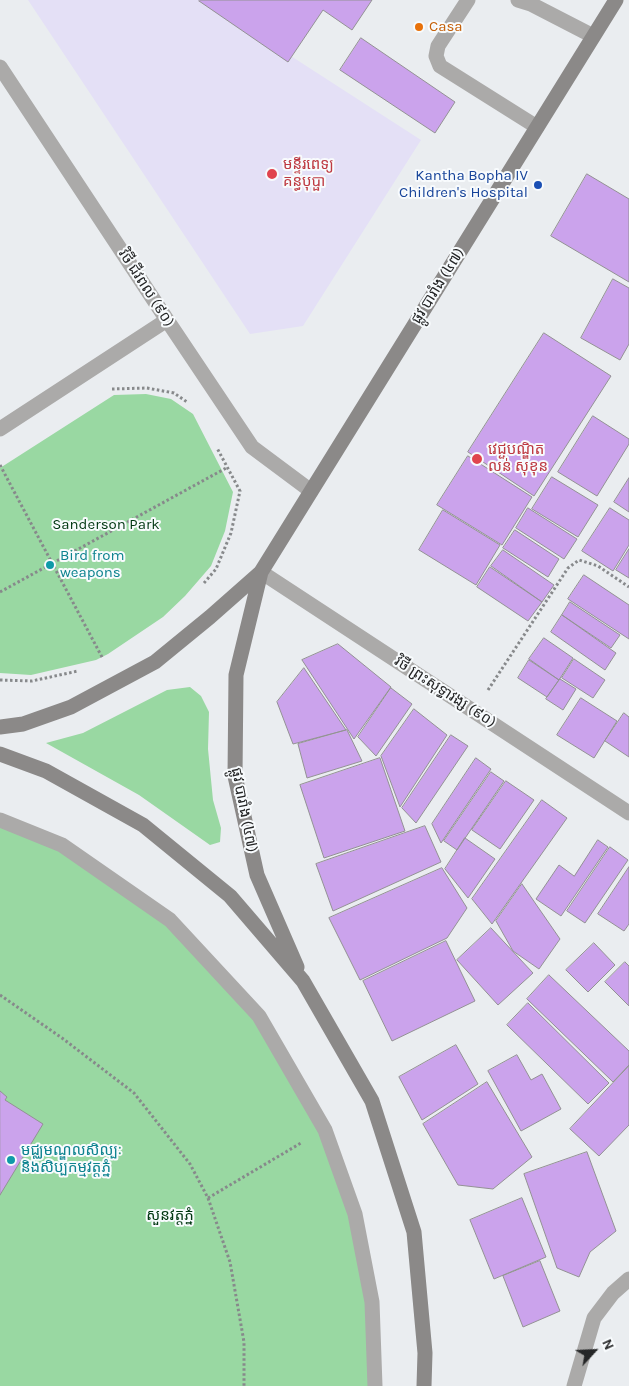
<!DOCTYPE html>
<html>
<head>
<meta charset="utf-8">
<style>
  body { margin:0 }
  #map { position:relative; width:629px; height:1386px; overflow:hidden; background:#eaedf0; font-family:Karla,sans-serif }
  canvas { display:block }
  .north { position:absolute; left:569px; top:1326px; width:50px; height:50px; -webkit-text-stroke:4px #f8fbfd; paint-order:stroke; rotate:65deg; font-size:14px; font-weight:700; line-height:20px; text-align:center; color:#252627 }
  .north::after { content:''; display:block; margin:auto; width:18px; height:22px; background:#252627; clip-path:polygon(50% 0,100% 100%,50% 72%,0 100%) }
</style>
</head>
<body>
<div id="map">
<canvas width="629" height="1386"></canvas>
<div class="north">N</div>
</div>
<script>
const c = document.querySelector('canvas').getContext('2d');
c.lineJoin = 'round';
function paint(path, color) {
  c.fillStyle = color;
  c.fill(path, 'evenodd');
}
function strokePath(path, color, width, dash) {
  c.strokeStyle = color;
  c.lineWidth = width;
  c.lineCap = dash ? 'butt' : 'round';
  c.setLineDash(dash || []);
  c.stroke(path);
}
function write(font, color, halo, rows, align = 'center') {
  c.font = font + ' Karla,"Noto Sans Khmer",sans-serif';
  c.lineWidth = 4;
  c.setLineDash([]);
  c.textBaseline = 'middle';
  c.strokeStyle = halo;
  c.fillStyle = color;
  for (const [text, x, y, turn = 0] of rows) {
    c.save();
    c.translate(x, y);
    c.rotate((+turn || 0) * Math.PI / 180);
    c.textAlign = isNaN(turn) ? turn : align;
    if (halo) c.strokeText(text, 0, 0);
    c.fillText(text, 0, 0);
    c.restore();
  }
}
paint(new Path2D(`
  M 28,0 L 266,0 L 249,29 L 421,140 L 303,326 L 250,334 Z`), '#e4e0f6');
paint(new Path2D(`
  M 146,394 L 171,399 L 193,414 L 233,492 L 225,531 L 211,566 L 185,596 L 163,617 L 108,654 L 96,660 L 31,675 L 0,673 L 0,468 L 114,395 Z
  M 190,687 L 201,696 L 209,712 L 208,749 L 213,800 L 221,828 L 220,842 L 210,845 L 139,795 L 46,743 L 83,733 L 167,690 Z
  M 0,827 L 59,851 L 166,924 L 254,1020 L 319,1133 L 349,1216 L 366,1303 L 369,1386 L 0,1386 Z`), '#99d8a2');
const building = new Path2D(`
  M 200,0 L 372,0 L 352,30 L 323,10 L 288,62 L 199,1 Z
  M 361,38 L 455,102 L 435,133 L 340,70 Z
  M 587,174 L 629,199 L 629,282 L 551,236 Z
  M 613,279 L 629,288 L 629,344 L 620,360 L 581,338 Z
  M 544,333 L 611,376 L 534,496 L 468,452 Z
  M 593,416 L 629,439 L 629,444 L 597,496 L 558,472 Z
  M 468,456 L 532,497 L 502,545 L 437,505 Z
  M 552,477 L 598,505 L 578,537 L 532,509 Z
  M 629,478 L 629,512 L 614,502 Z
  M 528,508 L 577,539 L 564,559 L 516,528 Z
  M 610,508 L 629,520 L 629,545 L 613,571 L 582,551 Z
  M 443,510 L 500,545 L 476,585 L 419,550 Z
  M 515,530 L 559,559 L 548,577 L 503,548 Z
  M 629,549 L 629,578 L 616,570 Z
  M 503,550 L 554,585 L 542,602 L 491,566 Z
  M 490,567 L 542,602 L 528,621 L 477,587 Z
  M 584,575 L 629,605 L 629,639 L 568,599 Z
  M 570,602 L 620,635 L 611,648 L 562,615 Z
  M 562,615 L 616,653 L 605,670 L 551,632 Z
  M 544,638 L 573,658 L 559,680 L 529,659 Z
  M 338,644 L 391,687 L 354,739 L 302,660 Z
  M 574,659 L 605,680 L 593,698 L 562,678 Z
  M 529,660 L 559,680 L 547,697 L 518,678 Z
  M 304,668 L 346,730 L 293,744 L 277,702 Z
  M 560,679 L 576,689 L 563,710 L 546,699 Z
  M 391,688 L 412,704 L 376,756 L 358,737 Z
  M 581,698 L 617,721 L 594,758 L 557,735 Z
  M 414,709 L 447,735 L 400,807 L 381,756 Z
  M 624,713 L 629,717 L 629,757 L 605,741 Z
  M 347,730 L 362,761 L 307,778 L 298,744 Z
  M 451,735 L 468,746 L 416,823 L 402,808 Z
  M 380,758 L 405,831 L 324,858 L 300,785 Z
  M 476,758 L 491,769 L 441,843 L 432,824 Z
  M 491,772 L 504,781 L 457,850 L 444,841 Z
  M 506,781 L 534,800 L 500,849 L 472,830 Z
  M 542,800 L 567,818 L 492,924 L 472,899 Z
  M 425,826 L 441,862 L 333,911 L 316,864 Z
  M 465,838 L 495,859 L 468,898 L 445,869 Z
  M 598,840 L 608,847 L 561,916 L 536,899 L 559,865 L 574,876 Z
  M 610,847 L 628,860 L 585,923 L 567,911 Z
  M 629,867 L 629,924 L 624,931 L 598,914 Z
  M 442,868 L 467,908 L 447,938 L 360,980 L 329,918 Z
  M 522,884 L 560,939 L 539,969 L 513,951 L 496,921 Z
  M 491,928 L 533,973 L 498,1005 L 457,960 Z
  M 446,941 L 475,1001 L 392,1041 L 363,981 Z
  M 594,943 L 615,965 L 588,992 L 566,970 Z
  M 625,962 L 629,966 L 629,1006 L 605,982 Z
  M 549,975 L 629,1051 L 629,1065 L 613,1082 L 527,999 Z
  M 528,1003 L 609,1083 L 588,1104 L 507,1025 Z
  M 456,1045 L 478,1084 L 422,1120 L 399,1077 Z
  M 517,1055 L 531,1080 L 542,1074 L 561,1109 L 521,1131 L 488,1071 Z
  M 629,1066 L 629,1125 L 599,1156 L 570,1129 Z
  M 487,1082 L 532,1157 L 493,1189 L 458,1185 L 423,1124 Z
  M 0,1091 L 7,1097 L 5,1100 L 43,1124 L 0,1195 Z
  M 587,1152 L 616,1231 L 590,1252 L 579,1277 L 557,1268 L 524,1174 Z
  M 522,1198 L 546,1257 L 494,1279 L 470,1220 Z
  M 540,1261 L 560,1311 L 523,1327 L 503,1276 Z`);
paint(building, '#cba3ec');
strokePath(building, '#939194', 1);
strokePath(new Path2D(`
  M 112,389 L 147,388 L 174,393 L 187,402
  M 0,465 L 103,659
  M 204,583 L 216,569 L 231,533 L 240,491 L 217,448
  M 0,592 L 228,467
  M 0,680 L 32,681 L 78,671
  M 488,690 L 568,568 L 579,560 L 598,566 L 629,587
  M 0,995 L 62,1038 L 134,1093 L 190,1164 L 208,1198 L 230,1262 L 244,1342 L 244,1386
  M 208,1198 L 301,1143`), '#87898b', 3, [2.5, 2.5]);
strokePath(new Path2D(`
  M 468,0 L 438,46 L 436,56 L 440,66 L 537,127
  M 518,0 L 531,4 L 593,36
  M 574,1386 L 594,1318 L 613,1293 L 629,1279`), '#abaaa9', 15);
strokePath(new Path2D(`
  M 0,820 L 62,845 L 170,920 L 259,1016 L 325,1130 L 355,1214 L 372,1302 L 375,1386`), '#abaaa9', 15);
strokePath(new Path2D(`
  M 0,67 L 167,320 L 252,447 L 311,491
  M 0,429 L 167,320
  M 261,572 L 629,813`), '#abaaa9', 15);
strokePath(new Path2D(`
  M 261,572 L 236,675 L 235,776 L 257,875 L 297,967
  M 0,727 L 23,724 L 71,707 L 155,662 L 210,617 L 261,572 L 616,0
  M 0,754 L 46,771 L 143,825 L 230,896 L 303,981 L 372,1101 L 414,1232 L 425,1353 L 424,1386`), '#8b8988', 15);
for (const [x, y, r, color] of [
  [419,27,5,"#e8710a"],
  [272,174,6,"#e0444e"],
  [538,185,5,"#1a4fb4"],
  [477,459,6,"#e0444e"],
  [50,565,5,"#0f9aa8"],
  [11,1160,5,"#0f9aa8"]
]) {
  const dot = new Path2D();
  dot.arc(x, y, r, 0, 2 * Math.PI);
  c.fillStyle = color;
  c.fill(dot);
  strokePath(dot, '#f8fbfd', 2);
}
write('15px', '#c56008', '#f8fbfd', [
  ["Casa",429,27]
], 'left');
write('15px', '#be3a42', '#f8fbfd', [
  ["មន្ទីរពេទ្យ",283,165],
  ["គន្ធបុប្ផា",283,182],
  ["វេជ្ជបណ្ឌិត",488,450],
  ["លន់ សុខុន",488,467]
], 'left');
write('15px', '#164399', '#f8fbfd', [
  ["Kantha Bopha IV",528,176],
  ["Children's Hospital",528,193]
], 'right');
write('15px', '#252627', '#f8fbfd', [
  ["ផ្លូវ បារាំង (៤៧)",438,286,-58],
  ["វិថី ជីវពល (៩០)",146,288,57],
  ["វិថី ព្រះសុទ្ធាវង្ស (៩០)",445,692,33],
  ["ផ្លូវ បារាំង (៤៧)",244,810,79]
]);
write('15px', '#003711', '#f8fbfd', [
  ["Sanderson Park",106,525],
  ["សួនវត្ដភ្នំ",170,1216]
]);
write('15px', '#0d838f', '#f8fbfd', [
  ["Bird from",60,556],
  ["weapons",60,573],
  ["មជ្ឈមណ្ឌលសិល្បៈ",21,1151],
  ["និងសិប្បកម្មវត្តភ្នំ",21,1168]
], 'left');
</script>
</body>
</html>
